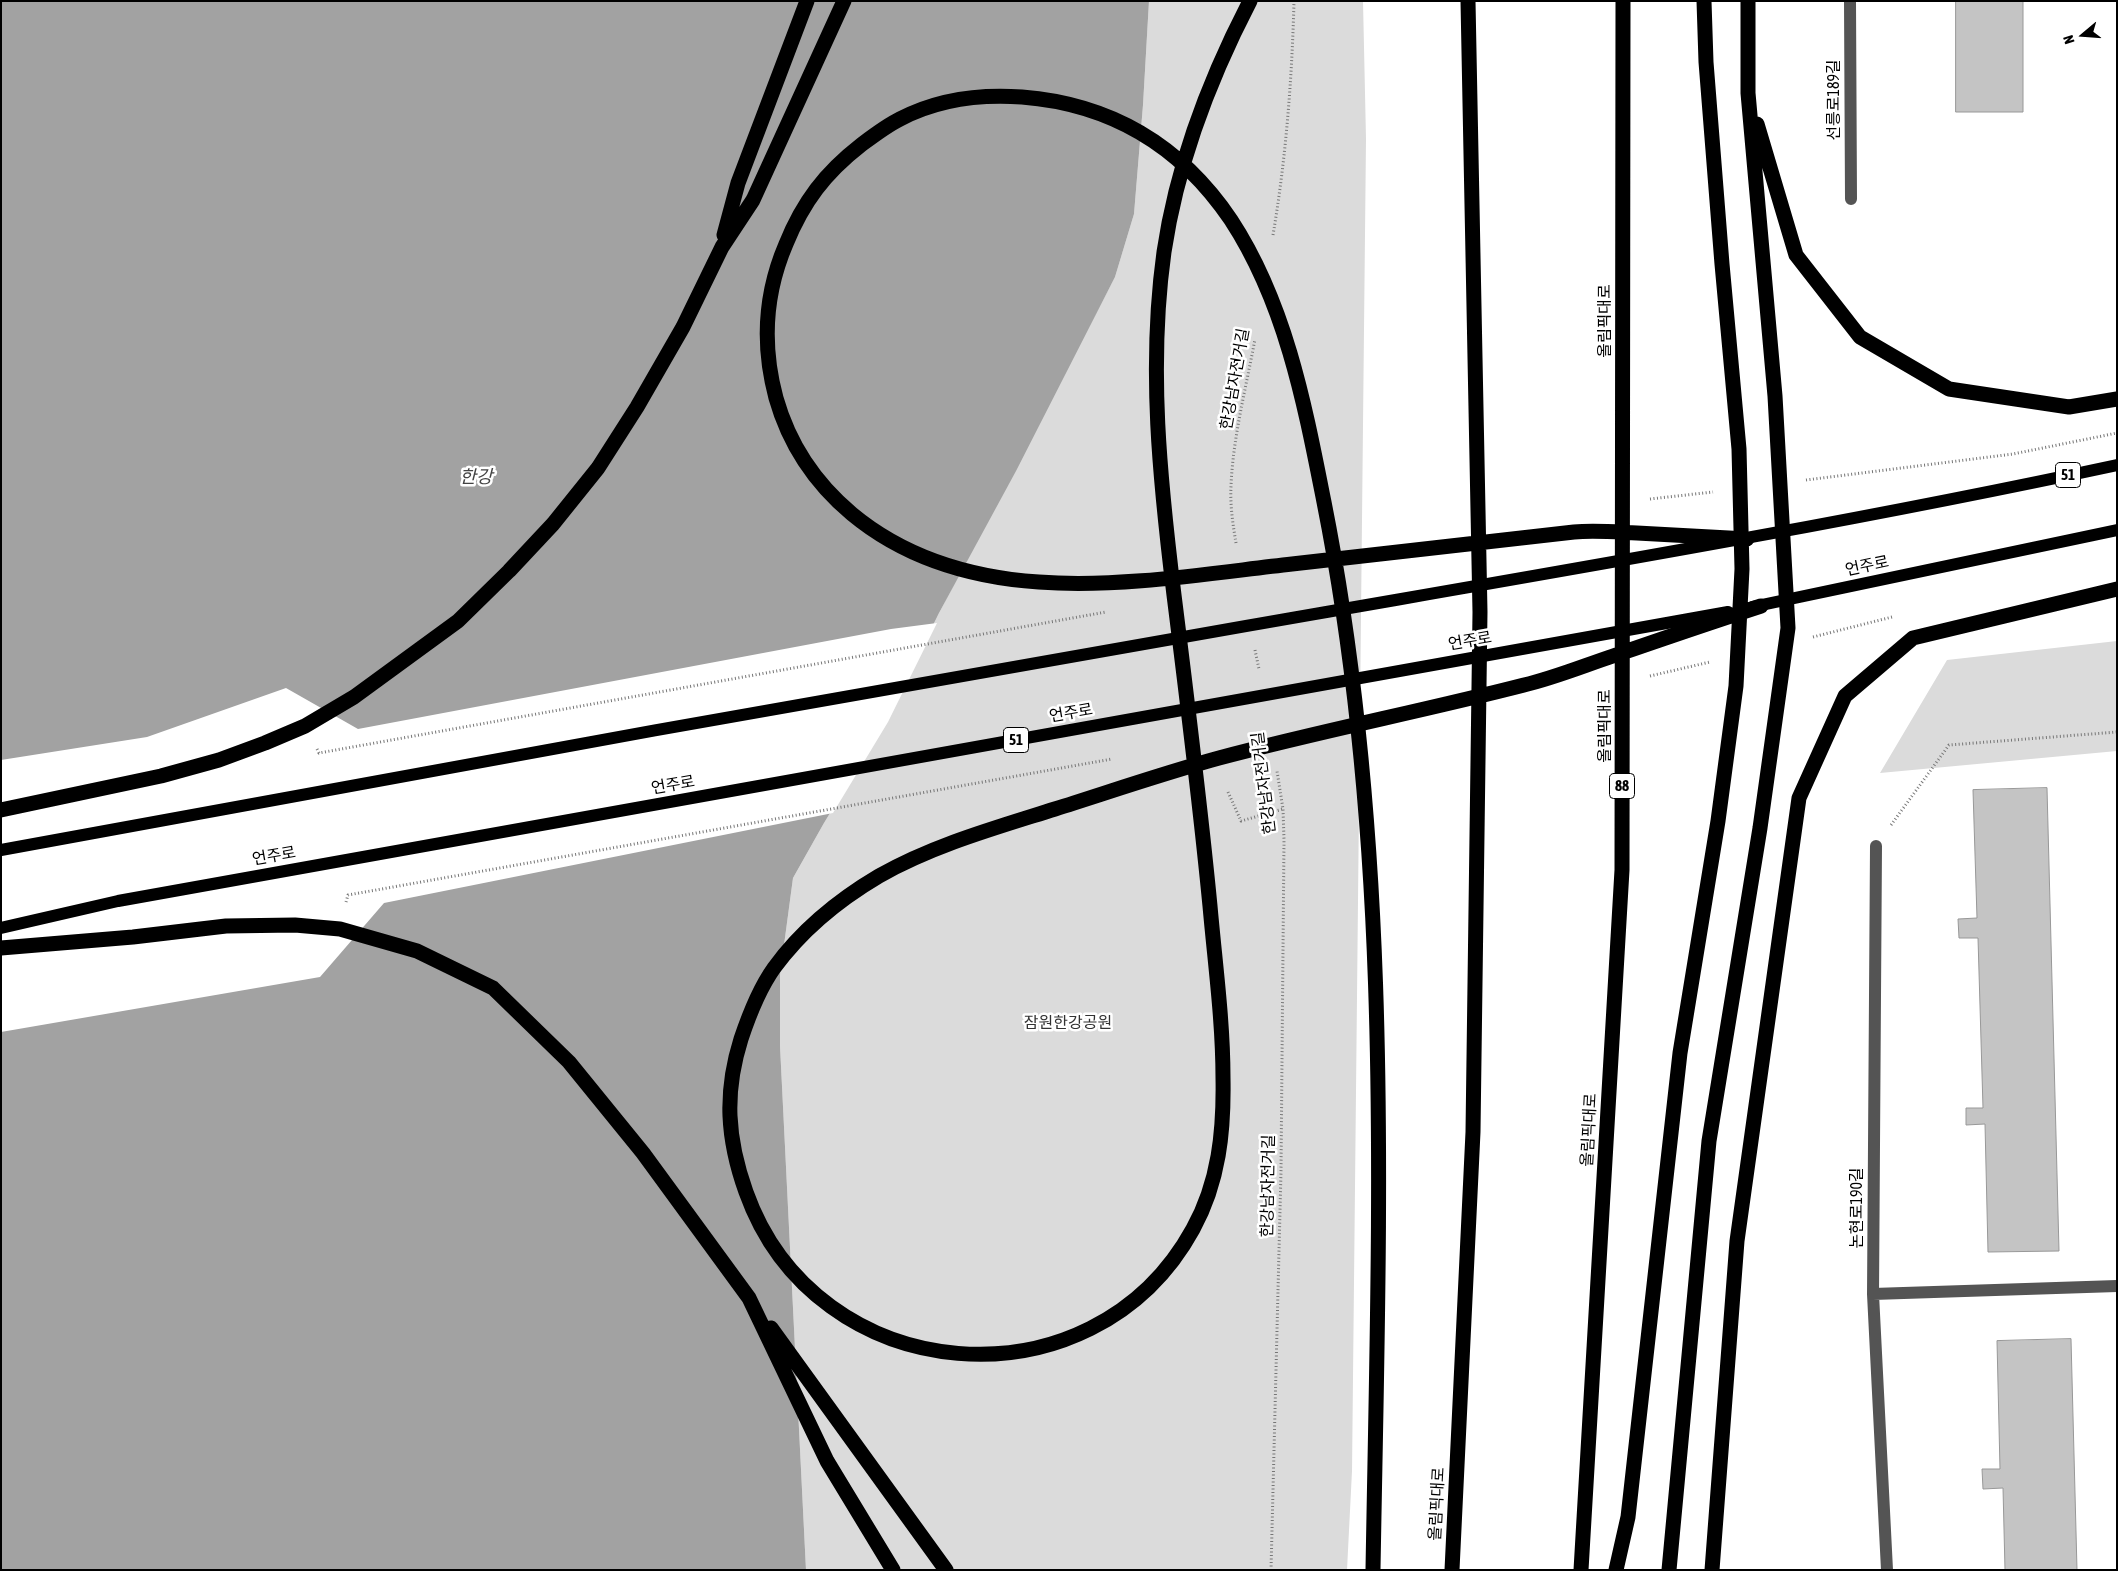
<!DOCTYPE html>
<html>
<head>
<meta charset="utf-8">
<style>
  body { margin:0 }
  #map { position:relative; width:2118px; height:1571px; overflow:hidden; background:#fff; font-family:"Asap Condensed",sans-serif }
  canvas { display:block }
  .frame { position:absolute; inset:0; border:2px solid #000; pointer-events:none }
  .north { position:absolute; left:2058px; top:10px; width:50px; height:50px; -webkit-text-stroke:4px #fff; paint-order:stroke; rotate:252deg; font-size:14px; font-weight:700; line-height:20px; text-align:center; color:#000 }
  .north::after { content:''; display:block; margin:auto; width:18px; height:22px; background:#000; clip-path:polygon(50% 0,100% 100%,50% 72%,0 100%) }
</style>
</head>
<body>
<div id="map">
<canvas width="2118" height="1571"></canvas>
<div class="frame"></div>
<div class="north">N</div>
</div>
<script>
const c = document.querySelector('canvas').getContext('2d');
c.lineJoin = 'round';
function paint(path, color) {
  c.fillStyle = color;
  c.fill(path, 'evenodd');
}
function strokePath(path, color, width, dash) {
  c.strokeStyle = color;
  c.lineWidth = width;
  c.lineCap = dash ? 'butt' : 'round';
  c.setLineDash(dash || []);
  c.stroke(path);
}
function write(font, color, halo, rows, align = 'center') {
  c.font = font + ' "Asap Condensed","Noto Sans KR",sans-serif';
  c.lineWidth = 5;
  c.setLineDash([]);
  c.textBaseline = 'middle';
  c.strokeStyle = halo;
  c.fillStyle = color;
  for (const [text, x, y, turn = 0] of rows) {
    c.save();
    c.translate(x, y);
    c.rotate((+turn || 0) * Math.PI / 180);
    c.textAlign = isNaN(turn) ? turn : align;
    if (halo) c.strokeText(text, 0, 0);
    c.fillText(text, 0, 0);
    c.restore();
  }
}
paint(new Path2D(`
  M 1149,1 L 1363,1 L 1366,139 L 1352,1471 L 1347,1570 L 806,1570 L 780,1046 L 780,975 L 793,878 L 824,823 L 886,721 L 939,613 L 1115,277 L 1134,214 L 1143,105 Z
  M 2117,641 L 2117,751 L 1880,773 L 1947,660 Z`), '#dbdbdb');
paint(new Path2D(`
  M 1,1 L 1149,1 L 1143,105 L 1134,214 L 1115,277 L 1016,471 L 939,613 L 886,721 L 824,823 L 793,878 L 780,975 L 780,1046 L 806,1570 L 1,1570 Z`), '#a2a2a2');
paint(new Path2D(`
  M 937,623 L 888,722 L 833,813 L 384,903 L 320,977 L 1,1032 L 1,760 L 147,737 L 286,688 L 358,729 L 891,629 Z`), '#fff');
const building = new Path2D(`
  M 1956,1 L 2023,1 L 2023,112 L 1956,112 Z
  M 2047,788 L 2059,1251 L 1988,1252 L 1985,1124 L 1966,1125 L 1966,1108 L 1983,1108 L 1978,938 L 1959,938 L 1958,919 L 1977,918 L 1973,790 Z
  M 2071,1339 L 2077,1570 L 2005,1570 L 2003,1488 L 1983,1489 L 1982,1469 L 2000,1469 L 1997,1341 Z`);
paint(building, '#c4c4c4');
strokePath(building, '#989898', 1);
strokePath(new Path2D(`
  M 1273,235 C 1286,158 1292,79 1294,1
  M 1806,480 L 2013,454 L 2117,433
  M 1650,499 L 1713,492
  M 1236,543 C 1233,525 1230,506 1231,486 C 1233,437 1246,388 1255,339
  M 1813,637 L 1892,617
  M 1255,650 L 1259,669
  M 1650,676 L 1710,662
  M 317,749 L 319,753 L 1106,612
  M 1228,792 L 1241,821 L 1283,809
  M 1891,825 L 1949,745 L 2117,732
  M 346,902 L 348,895 L 1112,759
  M 1271,1570 L 1281,1171 L 1284,840 L 1283,809 L 1277,771`), '#767676', 3, [1, 2.5]);
strokePath(new Path2D(`
  M 1850,1 L 1851,199
  M 1876,846 L 1873,1294 L 1887,1570
  M 1873,1294 L 2117,1286`), '#545454', 12);
strokePath(new Path2D(`
  M 1752,607 L 2117,530
  M 1,850 C 415,772 831,699 1246,626 C 1537,575 1828,527 2117,465
  M 1,928 L 118,901 L 1728,612`), '#000', 12);
strokePath(new Path2D(`
  M 1250,1 C 1209,80 1177,164 1164,252 C 1148,367 1160,481 1174,595 C 1187,699 1200,802 1210,906 C 1215,963 1223,1021 1223,1078 C 1224,1131 1219,1182 1193,1229 C 1092,1413 816,1389 746,1192 C 727,1139 724,1093 741,1039 C 749,1015 759,989 774,968 C 801,931 840,899 879,876 C 934,845 995,828 1055,809 C 1109,792 1164,773 1219,758 C 1320,731 1423,711 1524,685 C 1554,678 1583,666 1613,656 C 1662,639 1712,622 1761,606
  M 1757,124 L 1796,255 L 1860,337 L 1949,389 L 2069,407 L 2117,399
  M 724,235 L 738,183 L 807,1
  M 1,810 L 161,776 L 219,760 L 265,743 L 305,726 L 354,697 L 458,621 L 509,571 L 553,524 L 598,468 L 637,407 L 683,327 L 722,247 L 753,200 L 844,1
  M 1,948 L 133,937 L 226,926 L 295,925 L 340,929 L 417,951 L 493,988 L 569,1062 L 643,1153 L 749,1298 L 827,1461 L 893,1570
  M 771,1328 L 946,1570
  M 1373,1570 C 1379,1214 1394,854 1324,502 C 1305,406 1286,304 1231,220 C 1181,146 1111,104 1022,97 C 980,94 938,99 900,119 C 886,126 873,136 861,145 C 825,173 803,202 786,244 C 765,293 762,346 776,398 C 789,444 815,483 852,514 C 975,616 1148,580 1292,564 C 1386,553 1480,542 1574,532 C 1595,530 1616,532 1637,533 C 1673,535 1710,537 1747,539
  M 1452,1570 L 1473,1132 L 1480,612 L 1468,1
  M 1581,1570 L 1622,870 L 1623,1
  M 1616,1570 L 1628,1517 L 1680,1053 L 1718,821 L 1736,686 L 1742,569 L 1739,449 L 1722,264 L 1706,62 L 1704,1
  M 1669,1570 L 1709,1141 L 1760,828 L 1788,628 L 1775,396 L 1748,93 L 1748,1
  M 1712,1570 L 1737,1241 L 1799,798 L 1845,696 L 1913,638 L 2117,589`), '#000', 15);
for (const [x, y, w] of [
  [2068,475,25],
  [1016,740,25],
  [1622,786,25]
]) {
  const box = new Path2D();
  box.roundRect(x - w / 2, y - 12.5, w, 25, 4);
  c.fillStyle = '#fff';
  c.fill(box);
  strokePath(box, '#000', 1);
}
write('bold 15px', '#000', null, [
  ["51",2068,475],
  ["51",1016,740],
  ["88",1622,786]
]);
write('16px', '#000', '#fff', [
  ["선릉로189길",1834,100,-90],
  ["올림픽대로",1605,321,-90],
  ["한강남자전거길",1235,379,-80],
  ["언주로",1867,566,-12],
  ["언주로",1470,641,-10],
  ["언주로",1071,713,-10],
  ["올림픽대로",1605,726,-90],
  ["한강남자전거길",1264,783,-97],
  ["언주로",673,785,-10],
  ["언주로",274,856,-10],
  ["올림픽대로",1589,1130,-87],
  ["한강남자전거길",1268,1186,-89],
  ["논현로190길",1857,1208,-90],
  ["올림픽대로",1437,1504,-87]
]);
write('16px', '#323232', '#fff', [
  ["잠원한강공원",1068,1023]
]);
write('italic 18px', '#434343', '#fff', [
  ["한강",476,477]
]);
</script>
</body>
</html>
